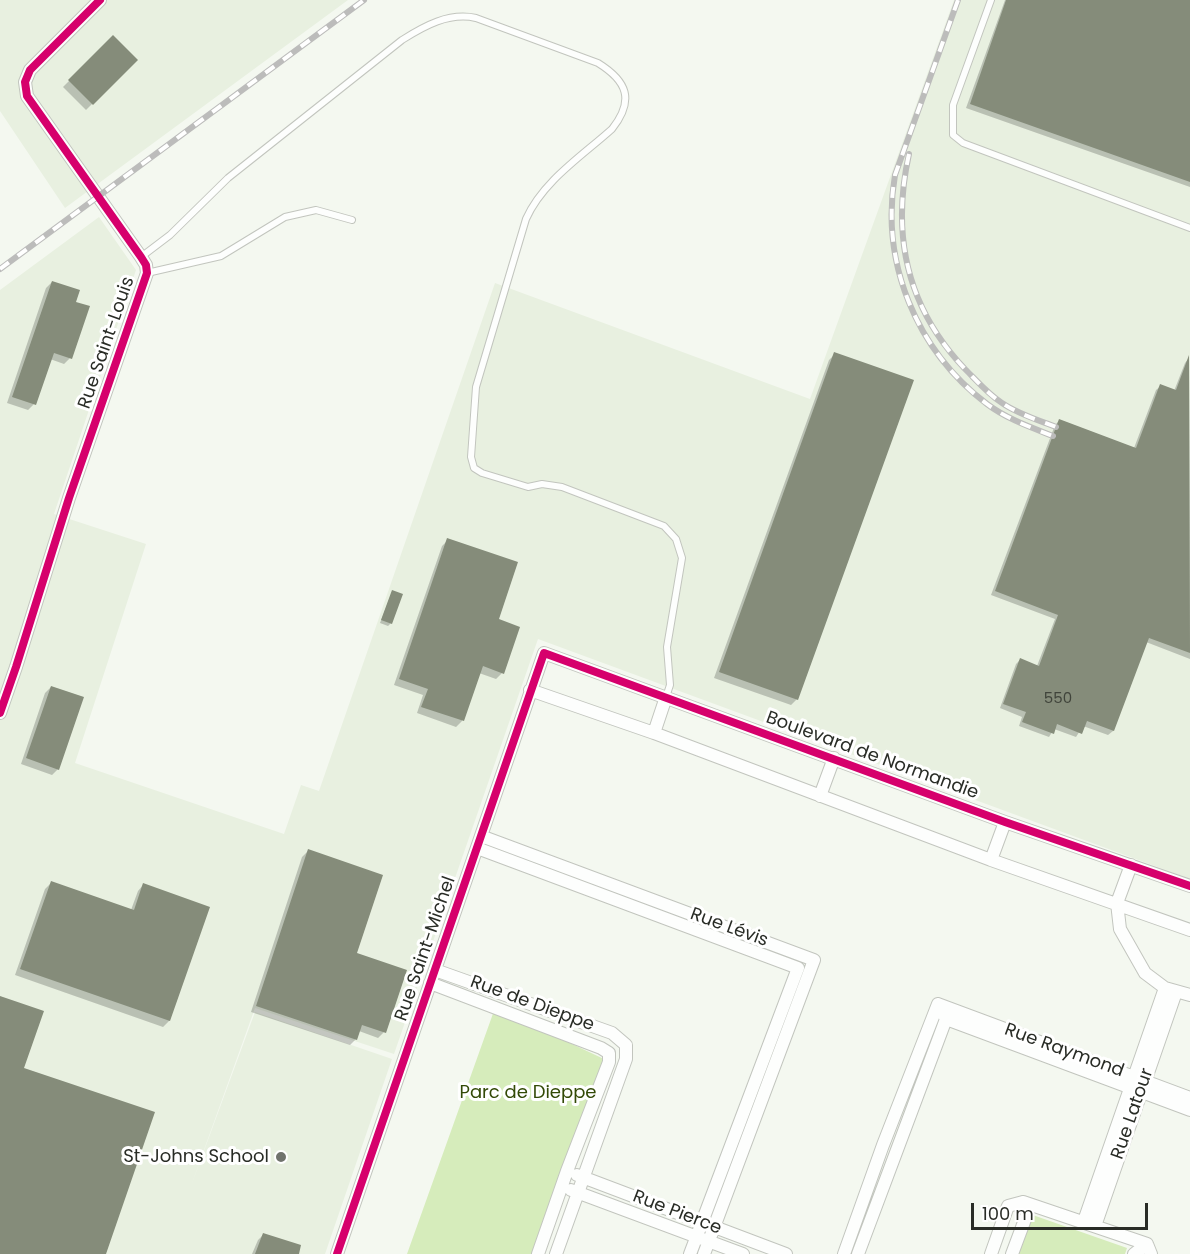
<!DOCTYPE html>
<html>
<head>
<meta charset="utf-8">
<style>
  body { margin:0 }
  #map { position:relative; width:1190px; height:1254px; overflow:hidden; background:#f4f8f0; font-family:Poppins,sans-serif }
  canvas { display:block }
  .scale { position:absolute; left:971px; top:1203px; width:177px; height:27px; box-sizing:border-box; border:3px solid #292c26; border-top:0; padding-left:8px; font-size:18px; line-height:21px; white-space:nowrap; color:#292c26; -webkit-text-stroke:4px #fff; paint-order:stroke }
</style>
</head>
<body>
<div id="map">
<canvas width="1190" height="1254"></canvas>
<div class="scale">100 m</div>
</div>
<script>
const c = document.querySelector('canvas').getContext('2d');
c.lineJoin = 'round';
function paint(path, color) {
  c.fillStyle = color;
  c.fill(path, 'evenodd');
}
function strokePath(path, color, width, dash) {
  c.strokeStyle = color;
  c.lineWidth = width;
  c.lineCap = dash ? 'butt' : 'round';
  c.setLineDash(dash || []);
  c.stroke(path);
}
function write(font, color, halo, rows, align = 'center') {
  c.font = font + ' Poppins,sans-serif';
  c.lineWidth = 6;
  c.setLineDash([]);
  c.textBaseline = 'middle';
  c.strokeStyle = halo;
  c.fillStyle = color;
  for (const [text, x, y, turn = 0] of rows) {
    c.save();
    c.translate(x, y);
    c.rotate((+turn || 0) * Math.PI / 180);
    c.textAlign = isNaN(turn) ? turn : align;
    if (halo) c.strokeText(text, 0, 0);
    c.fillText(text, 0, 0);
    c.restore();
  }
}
paint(new Path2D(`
  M 0,0 L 348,0 L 65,208 L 0,111 Z
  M 954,0 L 1190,0 L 1190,879 L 538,639 L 394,1054 L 255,1008 L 191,1186 L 255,1012 L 392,1059 L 325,1254 L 0,1254 L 0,290 L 99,217 L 136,270 L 54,514 L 146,544 L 75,763 L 284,834 L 301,785 L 319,791 L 495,283 L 810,399 Z`), '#e8f0e0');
paint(new Path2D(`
  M 495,1008 L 604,1059 L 535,1254 L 407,1254 Z
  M 1027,1213 L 1127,1248 L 1125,1254 L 1012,1254 Z`), '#d6ecbb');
paint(new Path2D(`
  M 1005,0 L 1190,0 L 1190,187 L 966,108 Z
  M 113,37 L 136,60 L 86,110 L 63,87 Z
  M 52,282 L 74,303 L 70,358 L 64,364 L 50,359 L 34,404 L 28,410 L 7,403 L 46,288 Z
  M 835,354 L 797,699 L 791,705 L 714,678 L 829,360 Z
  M 1189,358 L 1190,659 L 1146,642 L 1113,731 L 1108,735 L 1083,726 L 1076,737 L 1054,729 L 1049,737 L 1019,726 L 1022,717 L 1000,708 L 1016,664 L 1020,660 L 1037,666 L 1055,619 L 991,595 L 1055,425 L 1060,420 L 1134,448 L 1156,390 L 1161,386 L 1174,391 L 1185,363 Z
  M 448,540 L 497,620 L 502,673 L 496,679 L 479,673 L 462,721 L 456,727 L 417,713 L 423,695 L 394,685 L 442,546 Z
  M 392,592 L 391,623 L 388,626 L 380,623 Z
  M 51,687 L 58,769 L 52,775 L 21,764 L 45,693 Z
  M 308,851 L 355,954 L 384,1032 L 378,1038 L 359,1031 L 356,1039 L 350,1045 L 251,1012 L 302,857 Z
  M 51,883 L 131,910 L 138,891 L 143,885 L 208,908 L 169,1021 L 163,1027 L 15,975 L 45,889 Z
  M 264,1234 L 298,1254 L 252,1254 L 258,1240 Z`), '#0003');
paint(new Path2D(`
  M 1006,0 L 1190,0 L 1190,182 L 970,104 Z
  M 113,35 L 138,60 L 93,105 L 68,80 Z
  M 52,281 L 80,290 L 76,302 L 90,306 L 72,359 L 54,353 L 36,405 L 12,397 Z
  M 834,352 L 914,380 L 798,700 L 719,672 Z
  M 1189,355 L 1190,653 L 1149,638 L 1114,731 L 1087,721 L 1082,734 L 1057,724 L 1054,734 L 1022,722 L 1026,712 L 1003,704 L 1020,658 L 1039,666 L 1058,615 L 995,591 L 1059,419 L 1136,448 L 1160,384 L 1176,390 Z
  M 447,538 L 518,562 L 499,619 L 520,627 L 504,674 L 483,666 L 464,721 L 421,707 L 428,689 L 399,679 Z
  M 392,590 L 403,594 L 392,624 L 381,620 Z
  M 51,686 L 84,697 L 59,770 L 26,758 Z
  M 308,849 L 383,875 L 357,953 L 407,970 L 386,1033 L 362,1025 L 357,1040 L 256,1006 Z
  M 51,881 L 134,910 L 143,883 L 210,907 L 170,1021 L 20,969 Z
  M 0,996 L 44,1011 L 24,1068 L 155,1112 L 106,1254 L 0,1254 Z
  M 263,1233 L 301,1245 L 299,1254 L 255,1254 Z`), '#858c7a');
const lane = new Path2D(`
  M 991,0 L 953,105 L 953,135 L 963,143 L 1190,228
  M 141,257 L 170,235 L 228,178 L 402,40 C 424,26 449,12 476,18 L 598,63 C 627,81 635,100 612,129 C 582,156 543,181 526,219 L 476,387 L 471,457 L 474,468 L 482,473 L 528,487 L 542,484 L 562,487 L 664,526 L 676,539 L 682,558 L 667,647 L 670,685 L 666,697
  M 147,273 L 221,256 L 285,217 L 316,210 L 352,220`);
const street = new Path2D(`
  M 530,690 L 654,733 L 991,860 L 1190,930
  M 0,713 L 16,667 L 69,498 L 147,273 L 146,265 L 141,257 L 27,96 L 25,82 L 30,70 L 100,0
  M 654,733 L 666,697
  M 820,796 L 834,758
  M 481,836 L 814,960 L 704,1254
  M 477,848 L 798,968 L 690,1254
  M 991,860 L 1005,822
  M 1131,865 L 1117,903 L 1120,929 L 1145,973 L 1165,988 L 1190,995
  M 435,970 L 612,1033 L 626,1045 L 626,1059 L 556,1254
  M 430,983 L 601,1048 L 609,1053 L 609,1062 L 567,1171 L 538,1254
  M 938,1004 L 946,1019 L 1190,1110
  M 938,1004 L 1190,1098
  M 577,1175 L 786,1254
  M 571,1190 L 743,1254
  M 1084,1221 L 1165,988
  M 1095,1226 L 1176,992
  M 337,1254 L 544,653 L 1005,822 L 1190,886
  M 844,1254 L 883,1145 L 938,1004
  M 858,1254 L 946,1019
  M 991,1254 L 1008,1206 L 1023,1202 L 1147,1244 L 1151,1254
  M 1012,1254 L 1027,1214 L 1023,1202
  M 1134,1254 L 1147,1244`);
strokePath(lane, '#c2c5be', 8);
strokePath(street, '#c2c5be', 14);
strokePath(lane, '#fdfefd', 6);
strokePath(street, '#fdfefd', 12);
const rail = new Path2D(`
  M 958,0 L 895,175 C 880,262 916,350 987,404 C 1007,419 1030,427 1053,436
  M 909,154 C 891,235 907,308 965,369 C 977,381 988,394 1002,403 C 1018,414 1038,420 1056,427
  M 0,269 L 364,0`);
strokePath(rail, '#bcbcbb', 6);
strokePath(rail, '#fff', 4, [11]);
strokePath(new Path2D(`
  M 0,713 L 16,667 L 69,498 L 147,273 L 146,265 L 141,257 L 27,96 L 25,82 L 30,70 L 100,0
  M 337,1254 L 544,653 L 1005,822 L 1190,886`), '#d6006c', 8);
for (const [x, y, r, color] of [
  [281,1157,6,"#70736d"]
]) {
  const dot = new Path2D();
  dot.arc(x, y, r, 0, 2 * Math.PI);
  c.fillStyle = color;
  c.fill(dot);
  strokePath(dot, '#fff', 2);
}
write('15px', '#40443b', null, [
  ["550",1058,699]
]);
write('18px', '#292c26', '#fff', [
  ["Rue Saint-Louis",107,343,-71],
  ["Boulevard de Normandie",872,756,20],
  ["Rue Lévis",729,928,20],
  ["Rue Saint-Michel",426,949,-71],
  ["Rue de Dieppe",532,1004,20],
  ["Rue Raymond",1064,1051,20],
  ["Rue Latour",1133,1114,-71],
  ["Rue Pierce",677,1213,21]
]);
write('18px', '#334a07', '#fff', [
  ["Parc de Dieppe",528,1093]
]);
write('18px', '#292c26', '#fff', [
  ["St-Johns School",269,1157]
], 'right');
</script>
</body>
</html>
